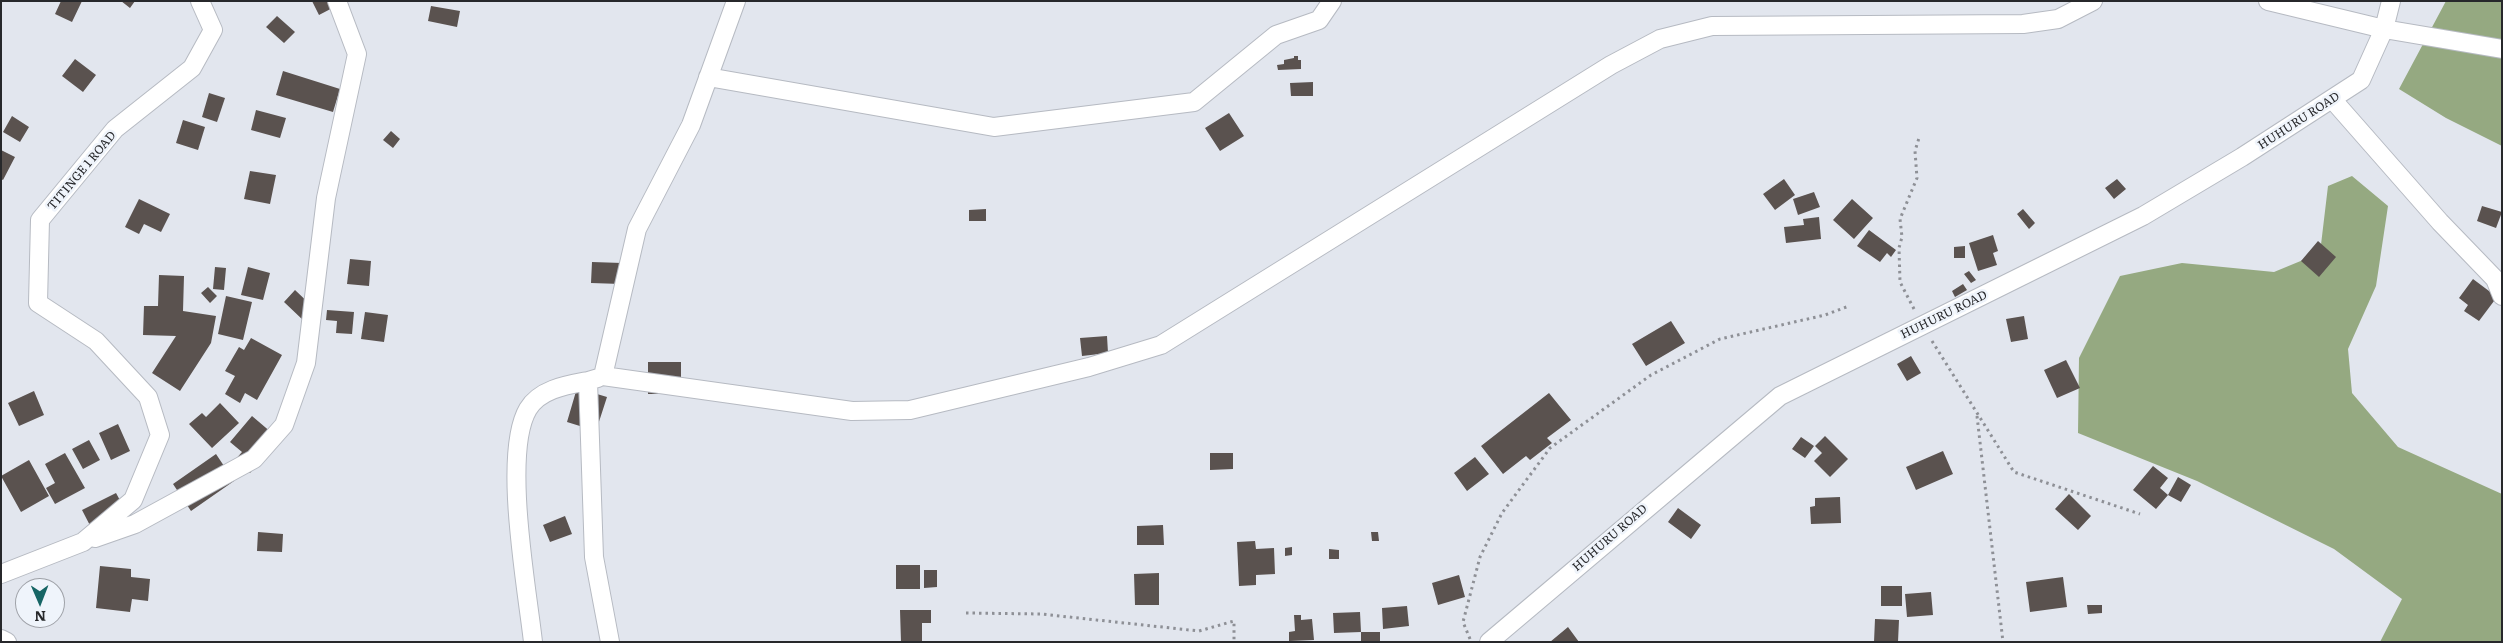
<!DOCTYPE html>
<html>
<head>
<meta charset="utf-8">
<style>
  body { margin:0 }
  #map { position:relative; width:2503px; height:643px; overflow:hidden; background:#e2e6ee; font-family:Literata,serif }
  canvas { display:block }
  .frame { position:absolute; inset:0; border:2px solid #27282b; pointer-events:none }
  .north { position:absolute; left:15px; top:578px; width:50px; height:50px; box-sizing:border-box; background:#eff4fb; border:1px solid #9fa2a8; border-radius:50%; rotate:179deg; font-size:14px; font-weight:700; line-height:20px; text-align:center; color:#27282b }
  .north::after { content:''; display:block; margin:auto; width:18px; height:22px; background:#166565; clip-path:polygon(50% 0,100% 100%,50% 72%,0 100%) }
</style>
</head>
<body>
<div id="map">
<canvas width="2503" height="643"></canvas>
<div class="frame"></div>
<div class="north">N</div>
</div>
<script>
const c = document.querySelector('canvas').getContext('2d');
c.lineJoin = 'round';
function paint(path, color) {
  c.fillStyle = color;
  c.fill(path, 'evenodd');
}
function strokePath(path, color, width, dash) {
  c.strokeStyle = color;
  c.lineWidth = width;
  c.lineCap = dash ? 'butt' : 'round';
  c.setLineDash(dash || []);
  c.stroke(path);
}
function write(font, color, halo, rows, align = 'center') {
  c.font = font + ' Literata,serif';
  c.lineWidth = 5;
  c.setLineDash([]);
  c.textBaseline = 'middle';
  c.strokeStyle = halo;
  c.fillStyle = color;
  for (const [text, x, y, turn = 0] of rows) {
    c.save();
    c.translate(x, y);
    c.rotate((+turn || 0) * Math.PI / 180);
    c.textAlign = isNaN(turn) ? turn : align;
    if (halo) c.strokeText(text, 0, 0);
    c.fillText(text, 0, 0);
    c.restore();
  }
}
paint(new Path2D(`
  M 2446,1 L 2502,1 L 2502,146 L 2446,118 L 2399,89 Z
  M 2352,176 L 2388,206 L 2376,286 L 2348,349 L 2352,393 L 2398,447 L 2502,494 L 2502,642 L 2380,642 L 2402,599 L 2334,549 L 2197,481 L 2078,433 L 2079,358 L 2120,276 L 2182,263 L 2274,272 L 2320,253 L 2328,186 Z`), '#95a981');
paint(new Path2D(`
  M 61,1 L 82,1 L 72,22 L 55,14 Z
  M 121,1 L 135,1 L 130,8 Z
  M 312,1 L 341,1 L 342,3 L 319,15 Z
  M 431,6 L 460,11 L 457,27 L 428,21 Z
  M 277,16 L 295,32 L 284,43 L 266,27 Z
  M 1294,56 L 1298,56 L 1298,60 L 1301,60 L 1301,69 L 1278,70 L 1277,65 L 1284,64 L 1284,60 L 1294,58 Z
  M 75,59 L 96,75 L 83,92 L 62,76 Z
  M 283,71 L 340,89 L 333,112 L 276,95 Z
  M 1313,82 L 1313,96 L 1291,96 L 1290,83 Z
  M 209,93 L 225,98 L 217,122 L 202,117 Z
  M 256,110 L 286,118 L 280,138 L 251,130 Z
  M 1229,113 L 1244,136 L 1220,151 L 1205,128 Z
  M 12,116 L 29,127 L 20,142 L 3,132 Z
  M 183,120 L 205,127 L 198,150 L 176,143 Z
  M 391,131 L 400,139 L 393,148 L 383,140 Z
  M 1,150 L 15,157 L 3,180 L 1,179 Z
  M 250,171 L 276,175 L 270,204 L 244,199 Z
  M 1784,179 L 1795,195 L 1775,210 L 1763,194 Z
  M 2117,179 L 2126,189 L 2114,199 L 2105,188 Z
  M 1814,192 L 1820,207 L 1798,215 L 1793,199 Z
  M 139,199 L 170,214 L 161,232 L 144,224 L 139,234 L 125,227 Z
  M 1852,199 L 1873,218 L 1854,239 L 1833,220 Z
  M 2482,206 L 2502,212 L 2496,228 L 2477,221 Z
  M 986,209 L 986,221 L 969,221 L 969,210 Z
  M 2023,209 L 2035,223 L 2029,229 L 2017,214 Z
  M 1819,217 L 1821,239 L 1786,243 L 1784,227 L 1804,225 L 1803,219 Z
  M 1869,230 L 1896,250 L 1891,257 L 1887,253 L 1880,262 L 1857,246 Z
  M 1993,235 L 1998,251 L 1993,253 L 1997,265 L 1978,271 L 1969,243 Z
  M 2318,241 L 2336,257 L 2319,277 L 2301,261 Z
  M 1965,246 L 1965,258 L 1954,258 L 1954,247 Z
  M 350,259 L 371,261 L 369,286 L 347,284 Z
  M 592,262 L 622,263 L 621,284 L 591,283 Z
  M 215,267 L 226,268 L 224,290 L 213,289 Z
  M 248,267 L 270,273 L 263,300 L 241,295 Z
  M 1969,271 L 1976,280 L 1971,283 L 1964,274 Z
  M 159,275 L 184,276 L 183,311 L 216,316 L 211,343 L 180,391 L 152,373 L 176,336 L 143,335 L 144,306 L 158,306 Z
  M 2473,279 L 2497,297 L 2479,321 L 2464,311 L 2468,305 L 2459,298 Z
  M 1963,284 L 1967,290 L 1955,297 L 1952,291 Z
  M 208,287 L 217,296 L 210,303 L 201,293 Z
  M 295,290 L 315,309 L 304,321 L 284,302 Z
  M 226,296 L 252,302 L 243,340 L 218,334 Z
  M 327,310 L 354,312 L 352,334 L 336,333 L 337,321 L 326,320 Z
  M 365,312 L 388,315 L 384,342 L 361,339 Z
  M 2024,316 L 2028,339 L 2011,342 L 2006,319 Z
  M 1671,321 L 1685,343 L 1646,366 L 1632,344 Z
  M 1107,336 L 1108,353 L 1082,356 L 1080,338 Z
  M 251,338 L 282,355 L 257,400 L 245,393 L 240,403 L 225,394 L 235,376 L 225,371 L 239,347 L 244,350 Z
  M 1911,356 L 1921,373 L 1907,381 L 1897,364 Z
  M 2066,360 L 2080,388 L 2057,398 L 2044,370 Z
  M 648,362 L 681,362 L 681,394 L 648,394 Z
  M 577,388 L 607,397 L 596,431 L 567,422 Z
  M 34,391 L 44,415 L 19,426 L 8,403 Z
  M 1549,393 L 1571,420 L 1547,438 L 1552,443 L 1530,460 L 1526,456 L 1503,474 L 1481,446 Z
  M 220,403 L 239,423 L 212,448 L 189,424 L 202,413 L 206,417 Z
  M 252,416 L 279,439 L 250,473 L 235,460 L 242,452 L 230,442 Z
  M 118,424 L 130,451 L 111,460 L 99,433 Z
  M 1825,436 L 1848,459 L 1830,477 L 1814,461 L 1822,453 L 1815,446 Z
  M 1801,437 L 1814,446 L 1805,458 L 1792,449 Z
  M 89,440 L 100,460 L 83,469 L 72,449 Z
  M 1943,451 L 1953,474 L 1916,490 L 1906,467 Z
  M 65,453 L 85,488 L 55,504 L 46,488 L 55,483 L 45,464 Z
  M 1210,453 L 1233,453 L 1233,469 L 1210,470 Z
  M 216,454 L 234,481 L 191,511 L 173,484 Z
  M 1475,457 L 1489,474 L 1467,491 L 1454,473 Z
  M 29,460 L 49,496 L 21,512 L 1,476 Z
  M 2153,466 L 2168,478 L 2160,488 L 2168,495 L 2178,477 L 2191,485 L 2181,502 L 2168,495 L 2156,509 L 2133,490 Z
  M 116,493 L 128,515 L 97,539 L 82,510 Z
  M 2069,494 L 2091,516 L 2078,530 L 2055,509 Z
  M 1840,497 L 1841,523 L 1811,524 L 1810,507 L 1815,506 L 1815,498 Z
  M 1678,508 L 1701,525 L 1691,539 L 1668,522 Z
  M 565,516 L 572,534 L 550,542 L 543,525 Z
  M 1163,525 L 1164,545 L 1137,545 L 1137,526 Z
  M 258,532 L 283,534 L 282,552 L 257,551 Z
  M 1371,532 L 1378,532 L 1379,541 L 1372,541 Z
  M 1255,541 L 1256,549 L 1274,548 L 1275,574 L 1256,575 L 1256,585 L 1239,586 L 1237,542 Z
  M 1292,547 L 1292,555 L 1285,556 L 1285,548 Z
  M 1329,549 L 1339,550 L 1339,559 L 1329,559 Z
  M 896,565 L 920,565 L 920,589 L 896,589 Z
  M 100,566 L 131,569 L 131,577 L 150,579 L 148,601 L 132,599 L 130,612 L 96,608 Z
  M 924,570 L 937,570 L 937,587 L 924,588 Z
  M 1159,573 L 1159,605 L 1135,605 L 1134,574 Z
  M 1459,575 L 1465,597 L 1438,605 L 1432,583 Z
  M 2063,577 L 2067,607 L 2030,612 L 2026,582 Z
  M 1881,586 L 1902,586 L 1902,606 L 1881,606 Z
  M 1931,592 L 1933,615 L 1907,617 L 1905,594 Z
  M 2087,605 L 2102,605 L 2102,613 L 2088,614 Z
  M 1407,606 L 1409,626 L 1383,629 L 1382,608 Z
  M 900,610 L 931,610 L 931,623 L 922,623 L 922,642 L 901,642 Z
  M 1360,612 L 1361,632 L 1334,633 L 1333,613 Z
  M 1294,615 L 1301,615 L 1301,620 L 1312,619 L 1314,640 L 1289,641 L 1289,632 L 1295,631 Z
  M 1875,619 L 1899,620 L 1898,642 L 1874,642 Z
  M 1568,627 L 1579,642 L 1550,642 Z
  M 1361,632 L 1380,632 L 1380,642 L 1361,642 Z`), '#5a524f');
const street = new Path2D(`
  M 736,1 L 691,125 L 637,229 L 603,376 L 852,411 L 910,410 L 1089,367 L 1161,345 L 1611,65 L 1660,39 L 1712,26 L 2023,24 L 2058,19 L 2093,1
  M 2268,1 L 2384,29 L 2502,49
  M 708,77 L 994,127 L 1194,102 L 1276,35 L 1319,20 L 1332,1
  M 2332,99 L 2440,222 L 2495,279 L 2502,296
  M 598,378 L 588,381 L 594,557 L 610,642
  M 95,538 L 135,524 L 254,459 L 284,425 L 306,363 L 326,198 L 357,54 L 337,1
  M 1,574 L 83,542 L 133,500 L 160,435 L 148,397 L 96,341 L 38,303 L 40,220 L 115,129 L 192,68 L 213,30 L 200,1
  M 1,639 L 7,642
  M 533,642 C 527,588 502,453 528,409 C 540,389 567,385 588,381
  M 1489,642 L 1780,396 L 2143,216 L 2242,157 L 2361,80 L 2384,29 L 2391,1`);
strokePath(street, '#b6bac2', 20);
strokePath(new Path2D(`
  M 1914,309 L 1900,282 L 1899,248 L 1902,237 L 1900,219 L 1917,178 L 1915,151 L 1919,138
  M 1932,341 L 2014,472 L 2140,514
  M 1977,416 L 2003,642
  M 966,613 L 1041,614 L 1199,631 L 1234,621 L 1234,642
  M 1470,639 L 1463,622 L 1480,557 L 1502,513 L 1550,448 L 1651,375 L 1720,339 L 1825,315 L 1849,306`), '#8e9096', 3, [2.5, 4]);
strokePath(street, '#fff', 18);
write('12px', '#27282b', '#eff4fb', [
  ["HUHURU ROAD",2299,121,-33],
  ["TITINGE 1 ROAD",82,171,-50],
  ["HUHURU ROAD",1944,315,-26],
  ["HUHURU ROAD",1610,538,-41]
]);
</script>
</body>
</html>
